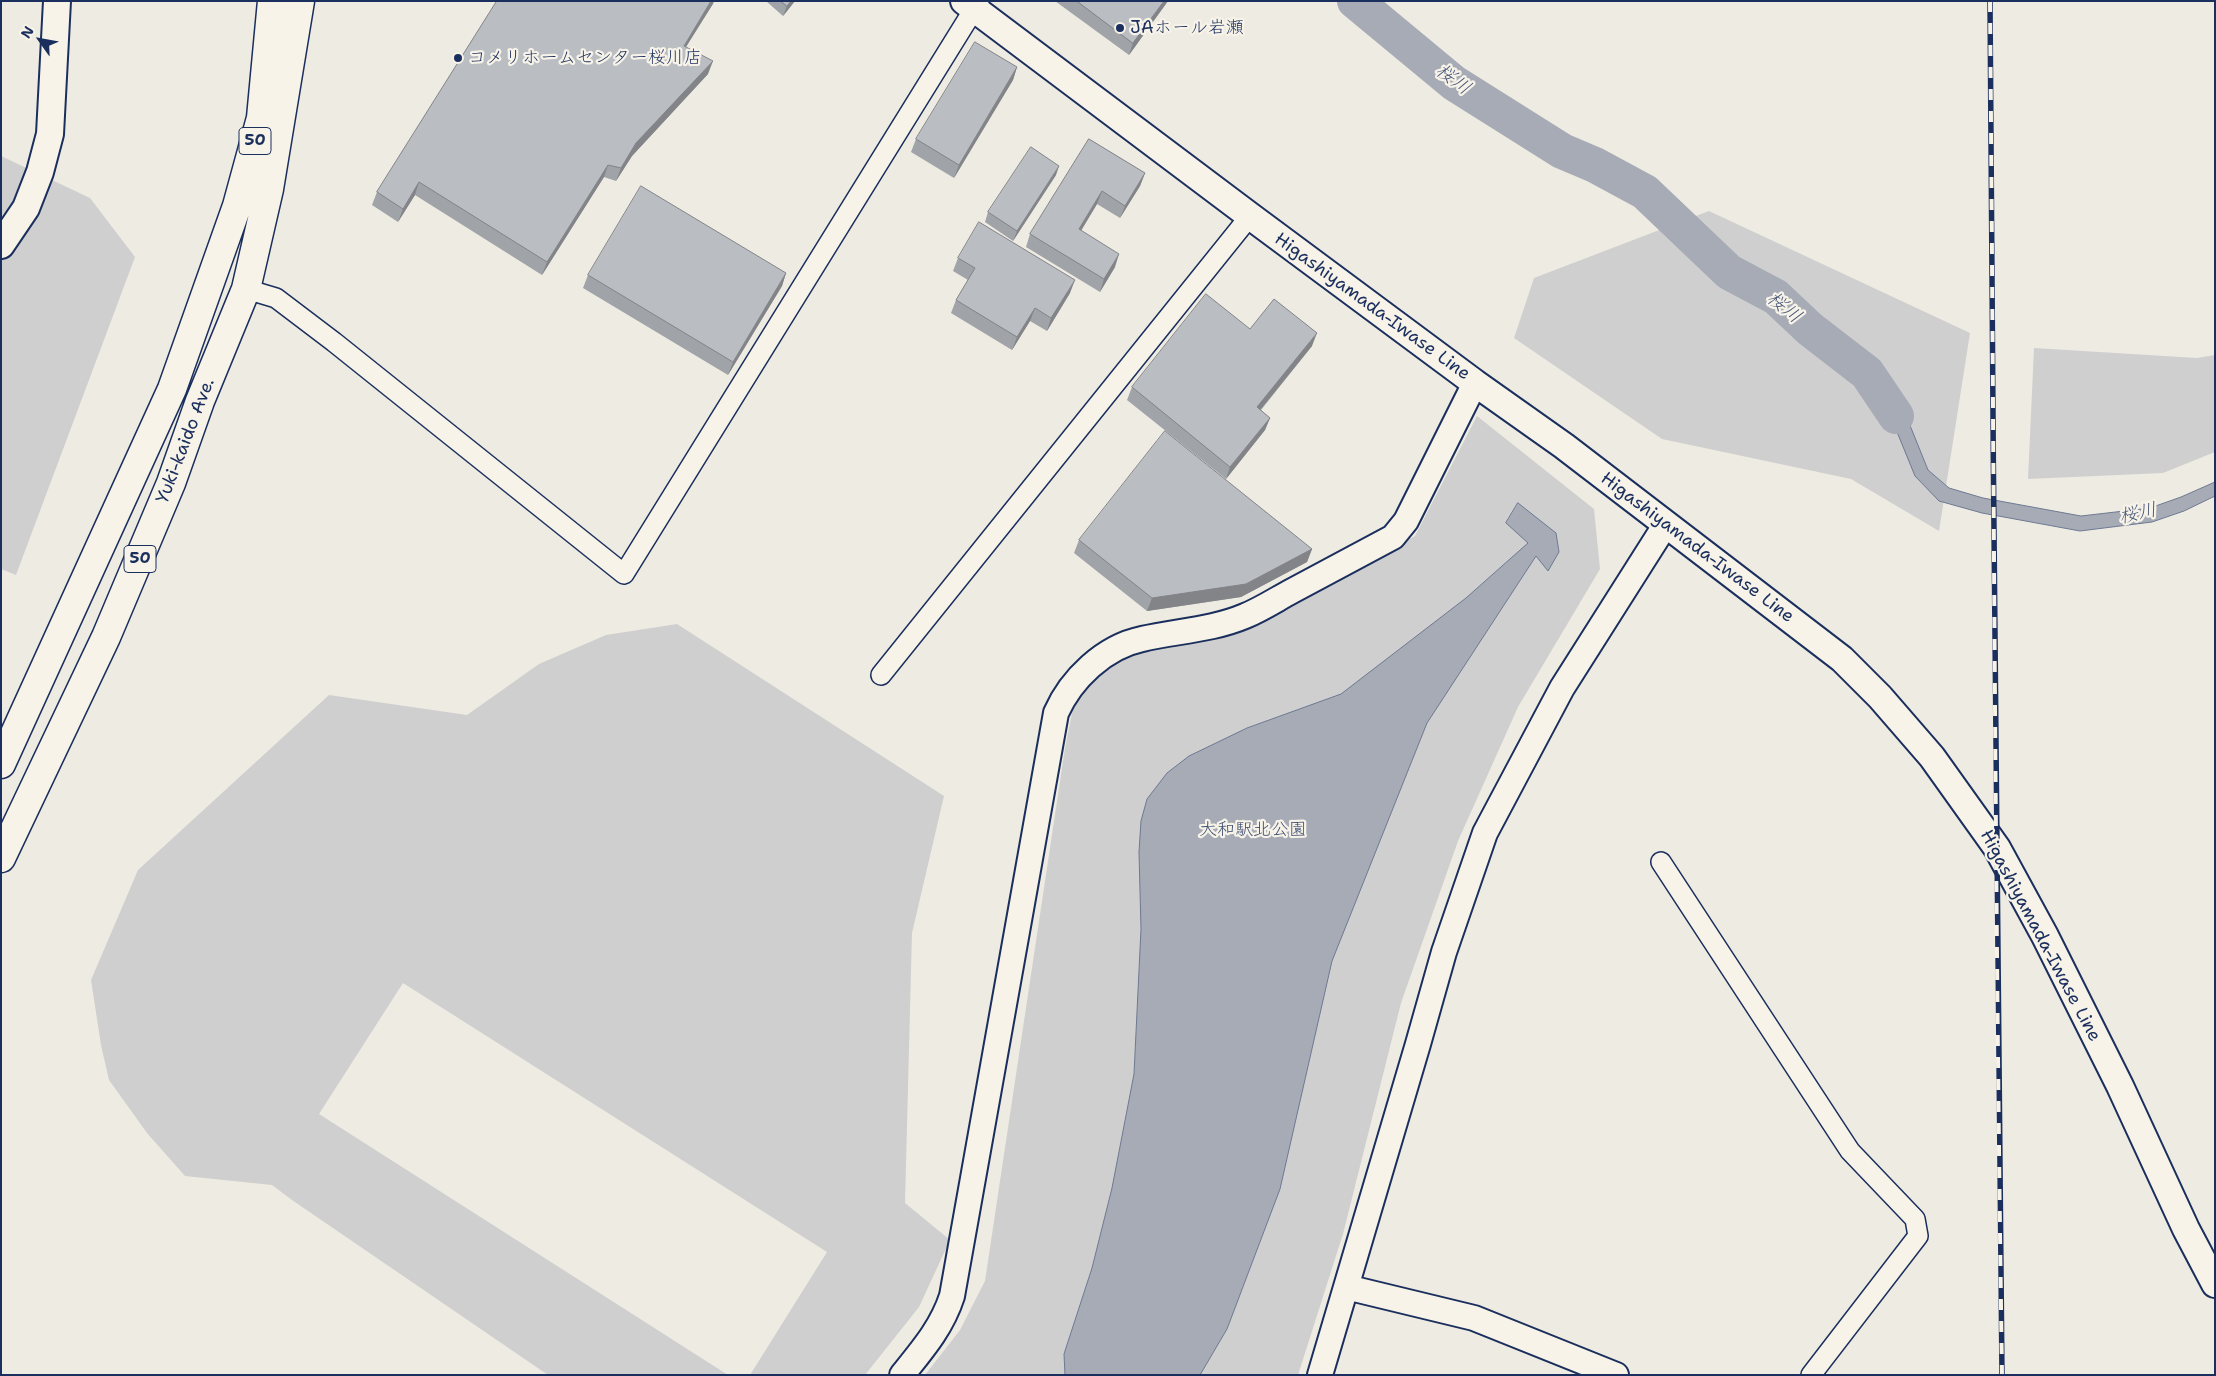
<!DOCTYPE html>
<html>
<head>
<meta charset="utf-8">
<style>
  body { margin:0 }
  #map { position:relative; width:2216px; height:1376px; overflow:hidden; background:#eeebe2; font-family:"Shantell Sans",sans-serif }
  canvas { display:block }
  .frame { position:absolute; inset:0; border:2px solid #1b2f5e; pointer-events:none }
  .north { position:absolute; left:15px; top:15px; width:50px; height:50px; -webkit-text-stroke:4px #f7f3e8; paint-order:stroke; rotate:302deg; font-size:14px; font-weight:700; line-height:20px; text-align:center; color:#1b2f5e }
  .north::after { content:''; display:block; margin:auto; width:18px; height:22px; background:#1b2f5e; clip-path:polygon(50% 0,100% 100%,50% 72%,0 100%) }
</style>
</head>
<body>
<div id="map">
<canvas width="2216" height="1376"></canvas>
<div class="frame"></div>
<div class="north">N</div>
</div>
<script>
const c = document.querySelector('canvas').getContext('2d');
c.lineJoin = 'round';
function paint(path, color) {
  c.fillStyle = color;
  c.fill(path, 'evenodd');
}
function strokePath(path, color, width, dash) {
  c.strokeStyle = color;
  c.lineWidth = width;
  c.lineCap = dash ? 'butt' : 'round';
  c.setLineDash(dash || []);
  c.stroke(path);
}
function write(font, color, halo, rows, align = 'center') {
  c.font = font + ' "Shantell Sans","Klee One",sans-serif';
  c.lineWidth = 4.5;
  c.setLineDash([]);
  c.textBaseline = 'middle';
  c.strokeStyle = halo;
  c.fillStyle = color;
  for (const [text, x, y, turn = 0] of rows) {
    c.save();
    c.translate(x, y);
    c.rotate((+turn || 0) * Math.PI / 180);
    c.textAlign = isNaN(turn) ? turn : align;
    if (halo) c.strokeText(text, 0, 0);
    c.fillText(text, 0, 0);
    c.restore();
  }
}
paint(new Path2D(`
  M 1,156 L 90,198 L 135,257 L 16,575 L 1,569 Z
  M 1709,211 L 1970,333 L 1939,531 L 1851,479 L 1662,439 L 1514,338 L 1534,278 Z
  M 2034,348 L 2197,358 L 2215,355 L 2215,452 L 2163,473 L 2028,479 Z
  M 1477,416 L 1594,509 L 1600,569 L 1518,707 L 1458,841 L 1401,1003 L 1343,1234 L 1298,1375 L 925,1375 L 960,1330 L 985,1281 L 1065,748 L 1073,708 L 1101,672 L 1138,649 L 1370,561 L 1415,536 Z
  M 677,624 L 944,796 L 912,933 L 905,1203 L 950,1240 L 919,1307 L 865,1375 L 750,1375 L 827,1252 L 403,983 L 319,1114 L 728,1375 L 548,1375 L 292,1200 L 272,1185 L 185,1176 L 147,1133 L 109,1080 L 101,1045 L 91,980 L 138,870 L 329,695 L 467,715 L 539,664 L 606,635 Z`), '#cfcfcf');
const water = new Path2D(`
  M 1873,369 L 1907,418 L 1928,470 L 1949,488 L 1983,498 L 2081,516 L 2150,508 L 2181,497 L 2215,482 L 2215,496 L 2184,511 L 2152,522 L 2080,531 L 1982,513 L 1939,501 L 1915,476 L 1895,427 L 1861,379 Z
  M 1518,503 L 1556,533 L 1559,552 L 1548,571 L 1536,556 L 1427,723 L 1332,961 L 1280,1189 L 1227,1329 L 1200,1375 L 1065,1375 L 1064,1354 L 1092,1268 L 1112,1188 L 1134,1074 L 1141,929 L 1139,852 L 1141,821 L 1147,799 L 1167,773 L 1189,756 L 1247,728 L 1341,694 L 1466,598 L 1528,543 L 1506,523 Z`);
paint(water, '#a6abb5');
strokePath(water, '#6e7992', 1);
strokePath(new Path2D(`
  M 1355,1 L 1454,83 L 1562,151 L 1595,165 L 1645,192 L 1729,272 L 1776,297 L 1810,329 L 1867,373 L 1896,416`), '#a6abb5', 36);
const minor = new Path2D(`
  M 246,289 L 276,298 L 334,342 L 624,574 L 979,1
  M 881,675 L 1250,216
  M 1661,862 L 1850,1151 L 1915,1219 L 1918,1236 L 1811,1375`);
const tertiary = new Path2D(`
  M 1346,1287 L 1474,1318 L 1616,1375
  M 902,1375 C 923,1349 942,1327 952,1296 L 1056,713 C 1071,679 1104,647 1142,639 C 1176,631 1212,630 1245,616 C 1262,609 1277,599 1292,591 C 1326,573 1359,555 1393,537 L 1406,521 L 1475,383
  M 1320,1375 L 1418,1044 L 1444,952 L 1485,833 L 1562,688 L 1666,524`);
const secondary = new Path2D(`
  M 964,1 L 1250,216 L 1475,383 L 1564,446 L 1842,659 L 1880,697 L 1932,757 L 1997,848 L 2045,936 L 2120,1086 L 2186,1229 L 2215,1284
  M 1,245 L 26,208 L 40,172 L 50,134 L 57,1`);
const trunk = new Path2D(`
  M 1,764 L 172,389 L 237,206 L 261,118 L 272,1
  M 1,858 L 106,637 L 171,483 L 200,401 L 246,289 L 269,189 L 300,1`);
strokePath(minor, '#1b2f5e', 22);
strokePath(tertiary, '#1b2f5e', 28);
strokePath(secondary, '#1b2f5e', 30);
strokePath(trunk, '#1b2f5e', 31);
strokePath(minor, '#f7f3e8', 19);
strokePath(tertiary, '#f7f3e8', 24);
strokePath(secondary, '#f7f3e8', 26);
strokePath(trunk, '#f7f3e8', 28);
const rail = new Path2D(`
  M 1990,1 C 1994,459 1995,917 2002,1375`);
strokePath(rail, '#1b2f5e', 5.5);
strokePath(rail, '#f7f3e8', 4, [11]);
paint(new Path2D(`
  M 497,1 L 714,1 L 686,47 L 708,74 L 632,156 L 616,181 L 604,177 L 542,275 L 415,195 L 398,222 L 372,205 L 377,192 Z
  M 766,1 L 795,1 L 783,16 Z
  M 1055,1 L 1168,1 L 1129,55 Z
  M 1017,67 L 1013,80 L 954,178 L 911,152 L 916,139 Z
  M 1089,139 L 1145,173 L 1140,186 L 1120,218 L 1097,204 L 1081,231 L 1115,267 L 1100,292 L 1026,247 L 1030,234 Z
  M 1056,175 L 1013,241 L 985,222 L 988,212 Z
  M 958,258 L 1070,293 L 1047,331 L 1030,321 L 1012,350 L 951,313 L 956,300 L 968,280 L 953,271 Z
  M 786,273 L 782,286 L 728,375 L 583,288 L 588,275 Z
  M 1250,329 L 1312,346 L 1261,410 L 1270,418 L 1265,430 L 1226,479 L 1127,400 L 1132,387 Z
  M 1079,540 L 1312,549 L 1307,562 L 1241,597 L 1147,611 L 1074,553 Z`), '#a0a3a7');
paint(new Path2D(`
  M 711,1 L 714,1 L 713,4 L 679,58 L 684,46 Z
  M 791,1 L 795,1 L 783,16 L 787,6 Z
  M 1164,1 L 1168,1 L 1129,55 L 1133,43 Z
  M 713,61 L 708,74 L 632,156 L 616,181 L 621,168 L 636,143 Z
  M 1017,67 L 1013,80 L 954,178 L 959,165 Z
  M 608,165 L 604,177 L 542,275 L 547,262 Z
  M 1059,166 L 1056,175 L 1013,241 L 1017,231 Z
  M 1145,173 L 1140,186 L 1120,218 L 1125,206 Z
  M 419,182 L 415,195 L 398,222 L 403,209 Z
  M 1102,191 L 1097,204 L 1074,242 L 1079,229 Z
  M 1119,254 L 1115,267 L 1100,292 L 1104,279 Z
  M 786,273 L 782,286 L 728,375 L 733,362 Z
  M 1075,280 L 1070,293 L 1047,331 L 1051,318 Z
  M 1035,308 L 1030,321 L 1012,350 L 1017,337 Z
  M 1317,333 L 1312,346 L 1252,420 L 1257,407 Z
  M 1270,418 L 1265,430 L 1226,479 L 1230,467 Z
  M 1312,549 L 1307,562 L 1241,597 L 1147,611 L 1152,598 Z`), '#828488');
const building = new Path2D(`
  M 497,1 L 711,1 L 684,46 L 713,61 L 636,143 L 621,168 L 608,165 L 547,262 L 419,182 L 403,209 L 377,192 Z
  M 781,1 L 791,1 L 787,6 Z
  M 1077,1 L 1164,1 L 1133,43 Z
  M 975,42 L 1017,67 L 959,165 L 916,139 Z
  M 1089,139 L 1145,173 L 1125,206 L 1102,191 L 1079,229 L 1119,254 L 1104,279 L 1030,234 Z
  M 1031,147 L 1059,166 L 1017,231 L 988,212 Z
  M 641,186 L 786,273 L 733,362 L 588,275 Z
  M 979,222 L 1075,280 L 1051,318 L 1035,308 L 1017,337 L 956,300 L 975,268 L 958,258 Z
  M 1206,294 L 1250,329 L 1274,299 L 1317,333 L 1257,407 L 1270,418 L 1230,467 L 1132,387 Z
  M 1165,431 L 1312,549 L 1246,584 L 1152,598 L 1079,540 Z`);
paint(building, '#babdc2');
strokePath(building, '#828488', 1);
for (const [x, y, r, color] of [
  [1120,28,5,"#1b2f5e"],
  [458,58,5,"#1b2f5e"]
]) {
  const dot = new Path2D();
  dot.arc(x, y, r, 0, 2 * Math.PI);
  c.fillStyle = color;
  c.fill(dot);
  strokePath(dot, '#f7f3e8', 2);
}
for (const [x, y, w] of [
  [255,141,32],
  [140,559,32]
]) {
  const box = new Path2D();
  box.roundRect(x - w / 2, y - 13.5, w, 27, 4);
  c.fillStyle = '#f7f3e8';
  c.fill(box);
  strokePath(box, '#1b2f5e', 1);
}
write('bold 16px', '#1b2f5e', null, [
  ["50",255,141],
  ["50",140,559]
]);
write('18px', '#1b2f5e', '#f7f3e8', [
  ["JAホール岩瀬",1130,28],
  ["コメリホームセンター桜川店",468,58]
], 'left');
write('18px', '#1b2f5e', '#f7f3e8', [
  ["Higashiyamada-Iwase Line",1372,307,36],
  ["Yuki-kaido Ave.",186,441,-69],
  ["Higashiyamada-Iwase Line",1697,548,37],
  ["Higashiyamada-Iwase Line",2040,936,62]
]);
write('18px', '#3f4f75', '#f7f3e8', [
  ["大和駅北公園",1253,830]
]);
write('italic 19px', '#455478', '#f7f3e8', [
  ["桜川",1453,80,36],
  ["桜川",1784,308,39],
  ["桜川",2138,514,-12]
]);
</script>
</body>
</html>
